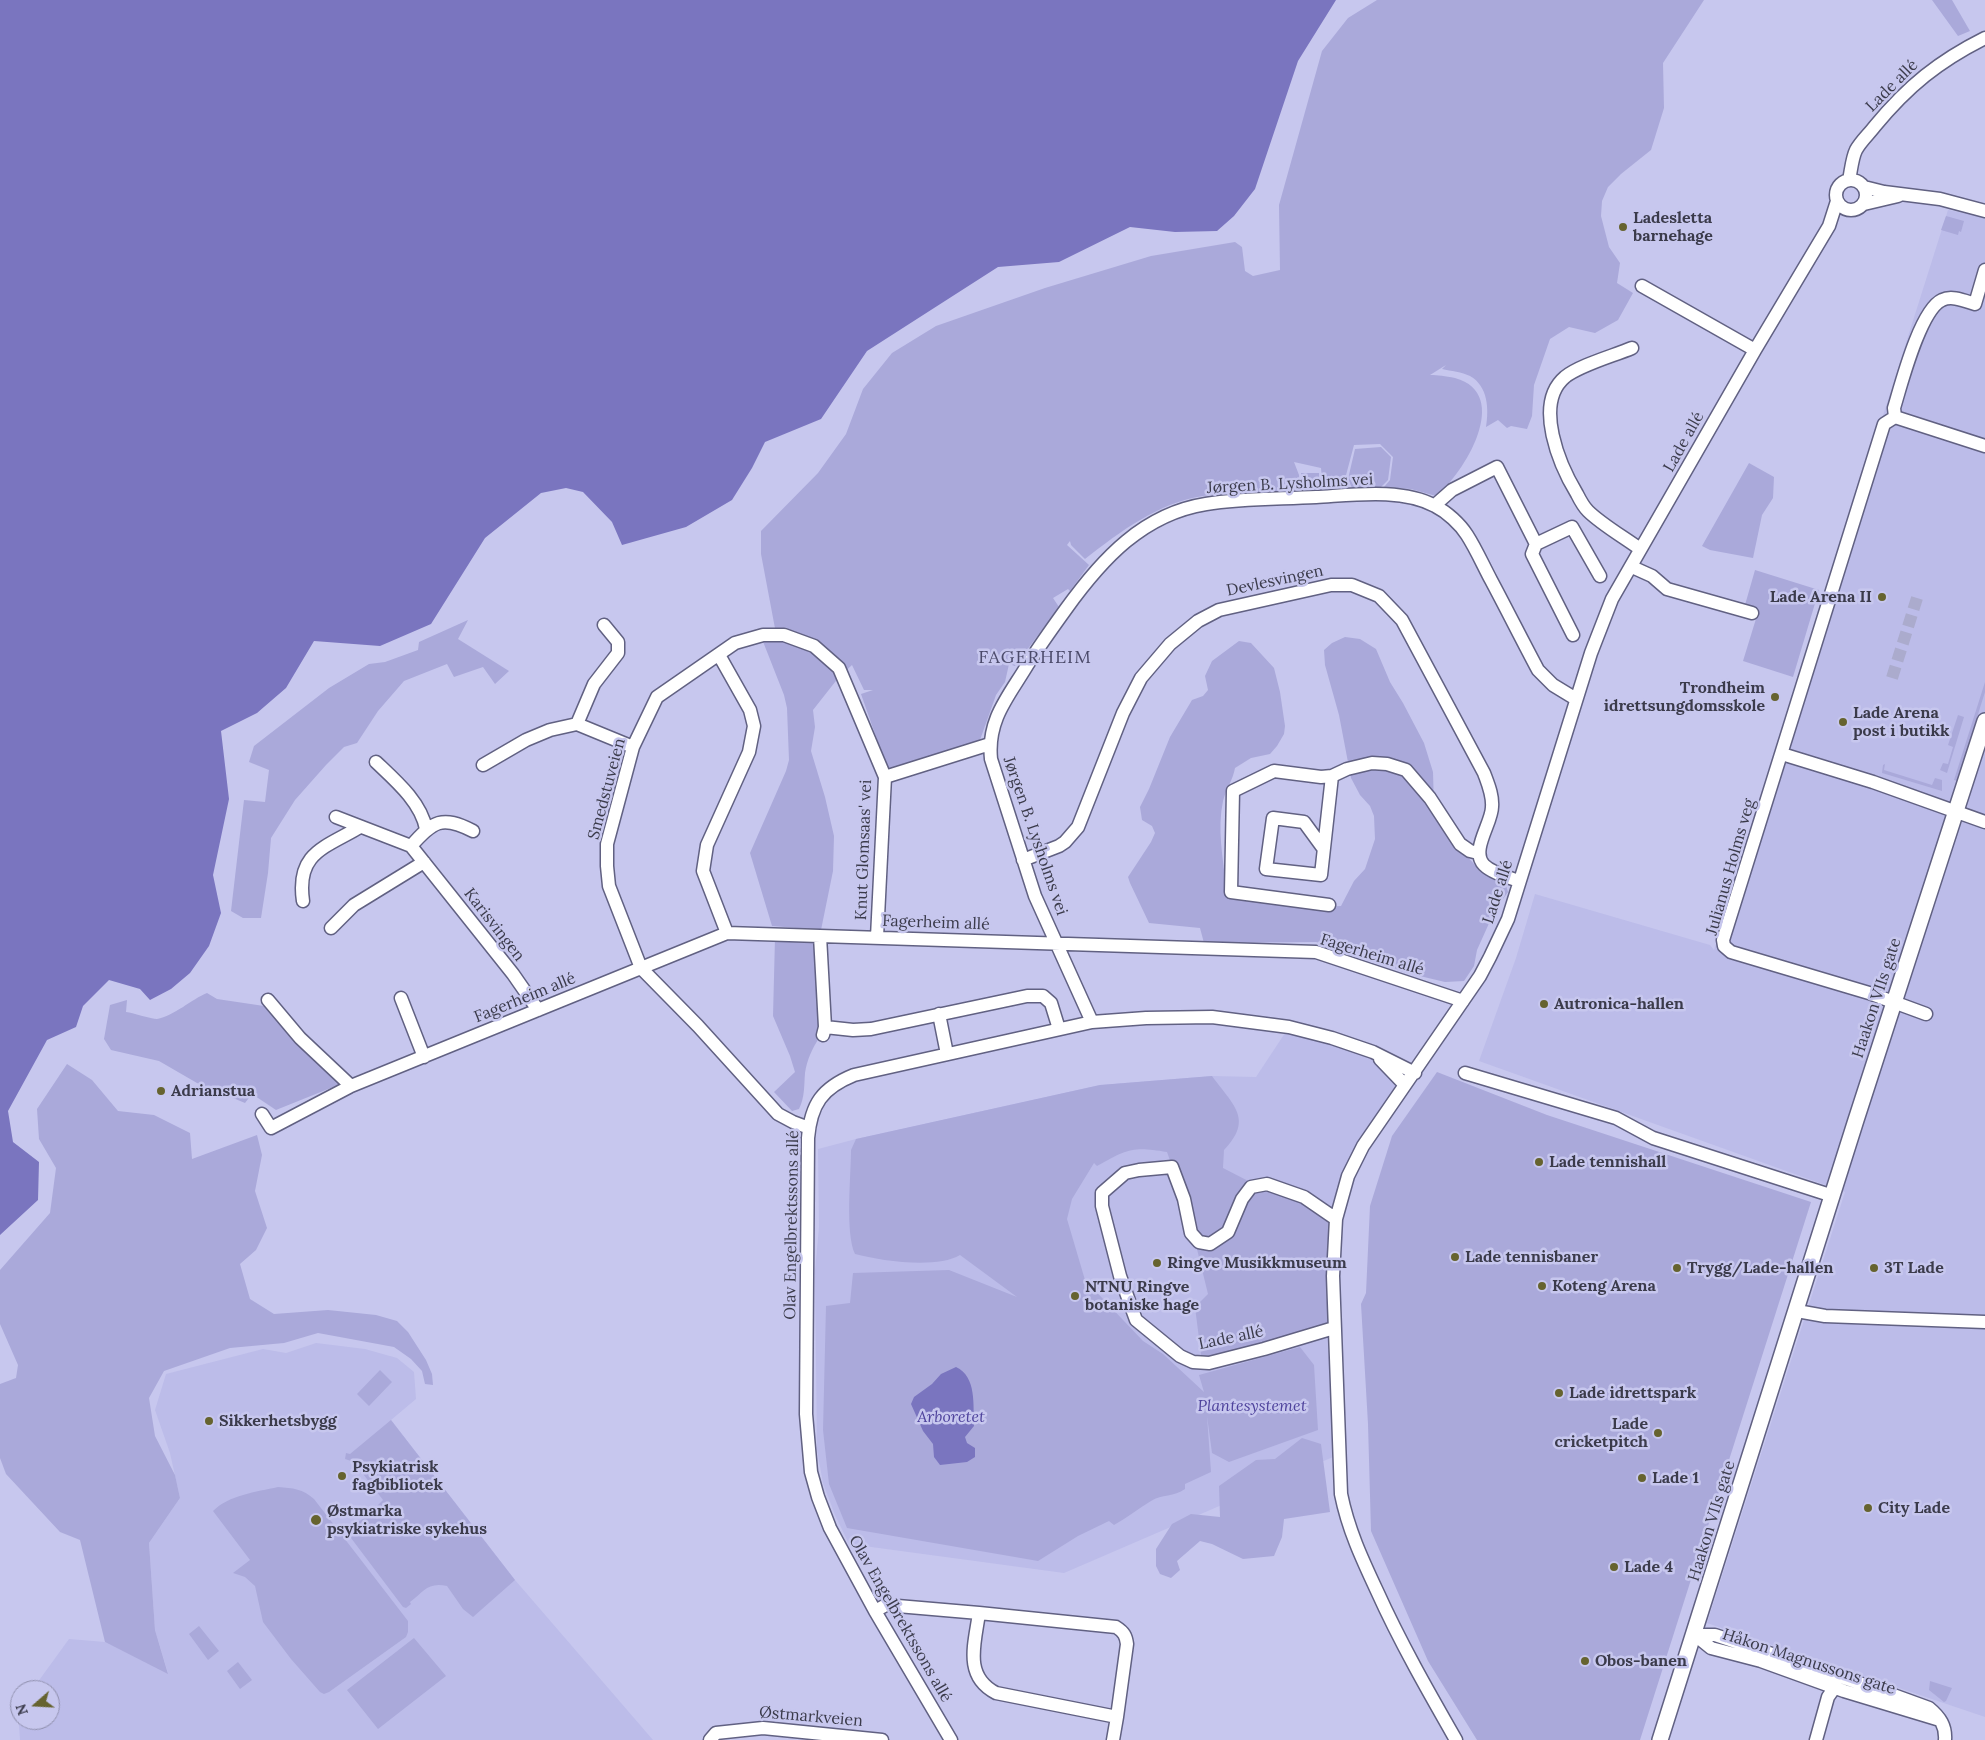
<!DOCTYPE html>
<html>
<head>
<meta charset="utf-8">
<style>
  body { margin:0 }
  #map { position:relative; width:1985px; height:1740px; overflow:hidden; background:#c7c7ee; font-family:Lora,serif }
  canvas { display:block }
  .north { position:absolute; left:10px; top:1680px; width:50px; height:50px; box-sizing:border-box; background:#c7c7ee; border:1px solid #8f8fad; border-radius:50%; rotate:251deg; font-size:14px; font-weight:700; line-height:20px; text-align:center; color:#3b3b4b }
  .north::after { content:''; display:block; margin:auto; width:18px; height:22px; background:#66632f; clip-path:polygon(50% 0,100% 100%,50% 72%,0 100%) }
</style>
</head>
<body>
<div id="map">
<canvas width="1985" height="1740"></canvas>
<div class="north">N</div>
</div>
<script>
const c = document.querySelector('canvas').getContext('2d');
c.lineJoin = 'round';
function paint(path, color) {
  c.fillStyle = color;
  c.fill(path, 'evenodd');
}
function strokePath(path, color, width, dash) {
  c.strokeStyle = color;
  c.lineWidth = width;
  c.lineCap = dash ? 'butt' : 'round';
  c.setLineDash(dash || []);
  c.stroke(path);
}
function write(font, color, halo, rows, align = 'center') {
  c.font = font + ' Lora,serif';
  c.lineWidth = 5;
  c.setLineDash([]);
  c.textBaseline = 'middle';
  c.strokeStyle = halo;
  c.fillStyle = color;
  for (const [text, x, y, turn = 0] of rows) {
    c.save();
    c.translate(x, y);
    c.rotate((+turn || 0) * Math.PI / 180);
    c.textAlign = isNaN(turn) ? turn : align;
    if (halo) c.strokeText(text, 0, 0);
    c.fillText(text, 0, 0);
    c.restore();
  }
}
paint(new Path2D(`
  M 1948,210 L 1985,217 L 1985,1717 L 1707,1623 L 1845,1192 L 1479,1061 L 1516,958 L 1535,894 L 1710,945 L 1714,950 Z
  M 1289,1027 L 1373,1052 L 1405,1085 L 1363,1146 L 1336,1219 L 1340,1454 L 1064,1573 L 849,1544 L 835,1515 L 823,1483 L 817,1450 L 815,1271 L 819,1227 L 818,1149 L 856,1139 L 1100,1085 L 1212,1076 L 1256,1077 Z
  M 316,1343 L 365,1349 L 397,1358 L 414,1372 L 416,1399 L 391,1420 L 515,1580 L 653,1740 L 20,1740 L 18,1710 L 20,1707 L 20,1720 L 50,1720 L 50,1690 L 32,1690 L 69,1639 L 105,1642 L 168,1673 L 155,1630 L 149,1543 L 180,1498 L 170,1453 L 155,1410 L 166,1374 L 263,1349 L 286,1353 Z`), '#bcbce9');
paint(new Path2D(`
  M 1377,0 L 1704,0 L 1663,63 L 1664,108 L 1651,150 L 1621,174 L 1608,187 L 1602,201 L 1601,216 L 1609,247 L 1620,263 L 1617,283 L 1633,293 L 1618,320 L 1595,333 L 1569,327 L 1550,339 L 1534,385 L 1532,416 L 1527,429 L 1511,426 L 1507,428 L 1498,420 L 1486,427 C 1489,409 1488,386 1470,376 C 1462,372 1451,371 1442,369 L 1446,365 L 1430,375 C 1438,375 1445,376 1455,378 C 1513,394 1464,474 1436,496 L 1411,489 L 1384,487 L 1390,480 L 1393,457 L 1380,444 L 1354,445 L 1345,479 L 1322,479 L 1321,468 L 1294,462 L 1299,475 L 1300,490 C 1268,492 1235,491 1203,496 C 1158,503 1121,531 1085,559 L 1071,545 L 1070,541 L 1067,545 L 1089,565 L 1070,591 L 1068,589 L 1053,598 L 1059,607 L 1015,666 L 1009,664 L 1005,682 L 996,695 L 980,740 L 888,771 L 861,694 L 873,690 L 864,690 L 852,665 L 839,677 L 813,710 L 815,727 L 811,751 L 825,797 L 834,836 L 833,871 L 821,930 L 772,926 L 750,853 L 786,771 L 789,760 L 787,708 L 784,695 L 762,639 L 777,639 L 761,554 L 761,531 L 818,473 L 846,434 L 863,389 L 892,353 L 936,326 L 1045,288 L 1151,256 L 1235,242 L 1242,247 L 1245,271 L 1253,276 L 1280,270 L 1279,205 L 1322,51 L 1348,18 Z
  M 1932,0 L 1952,0 L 1970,31 L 1958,36 Z
  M 1946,216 L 1964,221 L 1961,232 L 1959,231 L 1958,235 L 1941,230 Z
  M 1381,447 L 1391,457 L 1388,480 L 1381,487 L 1352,488 L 1348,479 L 1355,449 Z
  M 1749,463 L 1774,477 L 1773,498 L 1762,515 L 1753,558 L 1710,550 L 1702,546 Z
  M 1301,473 L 1319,473 L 1320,489 L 1303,490 Z
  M 1755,570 L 1819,590 L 1793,677 L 1743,661 L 1759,609 L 1745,605 Z
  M 468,620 L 458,639 L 509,671 L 495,684 L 483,667 L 454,677 L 447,664 L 404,681 L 378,711 L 357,743 L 344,747 L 326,765 L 295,800 L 271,838 L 268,873 L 261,918 L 243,918 L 231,911 L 244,800 L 265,802 L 269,770 L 249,762 L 254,746 L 329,688 L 369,664 L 385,662 L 418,650 L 419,642 Z
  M 1345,637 L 1360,639 L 1376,649 L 1390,682 L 1403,703 L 1424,743 L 1433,772 L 1434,806 L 1462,851 L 1476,866 L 1505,882 L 1508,892 L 1495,910 L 1477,950 L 1474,966 L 1464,981 L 1445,982 L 1403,972 L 1374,959 L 1316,942 L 1204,943 L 1200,928 L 1149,923 L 1130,883 L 1128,877 L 1151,842 L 1155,833 L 1152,826 L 1142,820 L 1140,807 L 1149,789 L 1170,737 L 1192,700 L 1203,696 L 1208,690 L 1205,676 L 1212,661 L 1239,641 L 1251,643 L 1274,668 L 1280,692 L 1285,726 L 1284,734 L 1277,746 L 1270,754 L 1251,758 L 1235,768 C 1233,780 1226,789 1223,801 C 1217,829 1223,858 1226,885 L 1323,907 L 1341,906 L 1354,881 L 1365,869 L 1375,839 L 1374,816 L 1370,806 L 1360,795 L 1351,778 L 1339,715 L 1325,665 L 1324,650 L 1332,643 Z
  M 1985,682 L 1985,692 L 1957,781 L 1954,780 Z
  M 1958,715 L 1964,717 L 1947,773 L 1940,770 L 1943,763 L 1948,764 L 1953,747 L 1948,745 Z
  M 1885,764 L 1884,770 L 1932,785 L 1935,778 L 1942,780 L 1942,791 L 1882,773 L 1883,765 Z
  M 775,938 L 815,940 L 819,1038 C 812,1049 807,1060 805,1073 C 804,1085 805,1097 799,1109 L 792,1111 L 774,1092 L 795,1072 L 790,1056 L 773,1016 Z
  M 207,993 L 217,999 L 264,1006 L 343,1083 L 276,1110 L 252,1094 L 245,1103 L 197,1083 L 159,1061 L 111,1050 L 104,1039 L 110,1005 L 127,1000 L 126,1012 C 134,1013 151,1019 157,1019 C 174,1016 192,999 207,993 Z
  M 67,1064 L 92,1080 L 118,1111 L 154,1115 L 190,1133 L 192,1159 L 257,1135 L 262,1155 L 255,1191 L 267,1228 L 256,1250 L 240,1264 L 250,1299 L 274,1314 L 328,1310 L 376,1315 L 397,1321 L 408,1332 L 426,1360 L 432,1374 L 433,1385 L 425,1384 L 422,1371 L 411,1359 L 394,1347 L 318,1333 L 284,1343 L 230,1348 L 164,1371 L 149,1398 L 155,1436 L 175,1475 L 180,1498 L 149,1543 L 155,1630 L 168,1674 L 105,1642 L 80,1540 L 60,1532 L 6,1474 L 0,1458 L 0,1384 L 16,1378 L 18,1365 L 0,1324 L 0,1270 L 50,1213 L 56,1168 L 39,1139 L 37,1109 Z
  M 1437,1072 L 1547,1115 L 1811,1202 L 1640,1740 L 1477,1740 L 1428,1661 L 1371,1531 L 1368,1424 L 1361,1304 L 1366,1293 L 1370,1206 L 1392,1136 Z
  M 1212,1076 C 1233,1105 1254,1119 1224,1150 L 1223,1168 L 1258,1186 L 1228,1232 L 1199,1242 L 1167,1152 C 1133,1146 1127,1149 1097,1166 L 1094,1163 L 1072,1199 L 1067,1219 L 1085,1280 L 1143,1341 L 1163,1354 L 1204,1392 L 1199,1375 L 1300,1347 L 1314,1365 L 1318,1430 L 1229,1462 L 1212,1453 L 1207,1416 L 1211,1472 L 1185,1484 L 1185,1489 C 1174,1497 1162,1494 1151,1501 C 1139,1508 1127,1518 1114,1525 L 1109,1521 L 1078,1536 L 1038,1561 L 847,1528 L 829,1484 L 823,1430 L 826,1306 L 850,1303 L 853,1273 L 949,1270 L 1017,1297 L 960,1255 C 937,1269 881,1261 855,1254 C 845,1233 851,1176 851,1150 L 856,1139 L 1100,1085 Z
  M 1267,1187 L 1302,1199 L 1332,1219 L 1331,1320 L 1316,1332 L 1202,1362 L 1195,1307 L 1208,1294 L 1196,1245 L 1210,1247 L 1254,1190 Z
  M 380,1370 L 392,1382 L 369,1406 L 357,1394 Z
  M 391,1420 L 515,1580 L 473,1617 L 463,1609 L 447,1586 C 427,1582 424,1592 410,1602 L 411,1604 L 406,1608 L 403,1607 L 345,1530 L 366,1517 L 383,1500 L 354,1462 L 345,1459 L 346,1453 L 350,1454 Z
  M 1302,1438 L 1321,1444 L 1330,1512 L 1284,1519 L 1282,1537 L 1274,1556 L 1243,1559 L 1212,1544 L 1200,1541 L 1177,1561 L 1180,1570 L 1171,1578 L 1160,1574 L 1156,1566 L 1156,1549 L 1172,1524 L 1191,1514 L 1220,1517 L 1219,1486 L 1256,1460 L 1275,1459 Z
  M 278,1487 C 293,1488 303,1489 314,1499 L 408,1621 L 408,1632 L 406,1637 L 329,1692 L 324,1694 L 320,1692 L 291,1659 L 263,1622 L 255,1586 L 245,1577 L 233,1573 L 250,1560 L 213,1511 C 229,1495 256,1492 278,1487 Z
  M 199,1626 L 219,1651 L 208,1660 L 189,1634 Z
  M 414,1638 L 446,1676 L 378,1729 L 347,1690 Z
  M 238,1662 L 252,1680 L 240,1689 L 227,1671 Z
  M 1930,1681 L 1952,1688 L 1946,1701 L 1944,1702 L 1929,1690 Z`), '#aaa9da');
paint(new Path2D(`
  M 0,0 L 1336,0 L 1298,61 L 1255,189 L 1234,216 L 1217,231 L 1175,232 L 1130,227 L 1059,262 L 998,267 L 867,351 L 821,419 L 765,442 L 752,468 L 732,500 L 686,527 L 622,545 L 612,522 L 583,492 L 566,488 L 541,493 L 485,538 L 431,624 L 380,646 L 314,641 L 286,688 L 257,713 L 221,731 L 229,799 L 213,875 L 221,913 L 209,946 L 190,973 L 171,989 L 150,1000 L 140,989 L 109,980 L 83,1006 L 76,1027 L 47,1040 L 8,1111 L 13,1142 L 39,1162 L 38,1200 L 0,1235 Z
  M 956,1367 C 977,1377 973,1405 974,1426 L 965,1437 L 967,1443 L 975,1448 L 975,1457 L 967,1462 L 940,1465 L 934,1457 L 933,1444 L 923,1431 L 911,1404 L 914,1397 L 932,1384 L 941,1374 Z`), '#7a75bf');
strokePath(new Path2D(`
  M 1892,678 L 1917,598`), '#ababcd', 12, [12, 6]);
const minor = new Path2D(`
  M1836 195a15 15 0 1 1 30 0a15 15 0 1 1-30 0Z
  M 1849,180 C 1851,171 1852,158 1856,150 C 1861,141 1869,134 1875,126 C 1908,86 1939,61 1985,38
  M 1864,187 L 1884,192 L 1940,199 L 1985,211
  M 1864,204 L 1898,196
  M 1642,286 L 1755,350
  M 1632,348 C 1613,356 1580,365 1565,377 C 1533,404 1560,466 1577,494 C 1580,500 1583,506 1588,511 C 1601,524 1625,538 1640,549
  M 1895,417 L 1884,424 L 1723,940 L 1724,946 L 1731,952 L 1869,993 L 1926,1014
  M 1895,417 L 1894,408 C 1901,385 1920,310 1942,300 C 1952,295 1965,301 1975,304 L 1985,270
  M 1895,417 L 1985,446
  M 1435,505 L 1452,490 L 1497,467 L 1536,544 L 1532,554 L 1573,635
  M 1536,544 L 1572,527 L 1600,576
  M 1632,567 L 1652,576 L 1667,589 L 1752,613
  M 719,655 L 750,710 L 754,726 L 749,752 L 707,845 L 703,871 L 727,933
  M 577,724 L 594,684 L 618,653 L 618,642 L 604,625
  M 1782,754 L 1873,782 L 1985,822
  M 376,762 C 395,780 421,802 426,829
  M 483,765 L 526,740 L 550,730 L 577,724 L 633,747
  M 885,777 L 990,744
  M 336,817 L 411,846 L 513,974 L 538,1010
  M 411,846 C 433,821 442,815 473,831
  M 1323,848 L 1304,822 L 1273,818 L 1266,869 L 1321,875 L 1332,776
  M 1023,860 L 1059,846 L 1065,842 L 1078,827 L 1123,713 L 1141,678 L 1170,644 L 1198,621 L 1219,610 L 1331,585 L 1352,585 L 1379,596 L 1402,620 L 1484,773 C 1488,784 1493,795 1492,807 C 1492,823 1470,851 1484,865 C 1492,873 1508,877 1519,881
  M 303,901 C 296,853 324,848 360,827
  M 1329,905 L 1231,892 L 1233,791 L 1274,771 L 1321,777 L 1332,776 L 1347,769 L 1372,763 L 1387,764 L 1406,770 L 1430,798 L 1460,844 L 1470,851 L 1478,853
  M 331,928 L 354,905 L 424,862
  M 820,936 L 825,1027 L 823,1035
  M 401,998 L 424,1057
  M 268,1000 L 300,1038 L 351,1086
  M 939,1014 L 947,1054
  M 1092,1022 L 1035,896 L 991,759 C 987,719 1009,696 1028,664 C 1040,645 1053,627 1066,609 C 1102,559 1143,514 1206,504 C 1242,498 1279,499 1316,497 C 1353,495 1402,488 1435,506 C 1447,512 1460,524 1467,535 C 1476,549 1483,565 1491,580 C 1507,610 1522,640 1538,670 L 1553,685 L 1576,699
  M 825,1027 L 853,1030 L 871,1029 L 1027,996 L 1043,996 L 1051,1003 L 1059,1029
  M 1380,1059 L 1405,1085
  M 1465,1073 L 1616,1118 L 1653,1138 L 1833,1196
  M 262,1114 L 271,1128 L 351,1086 L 727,933 L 1316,952 L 1463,1001
  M 809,1128 L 793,1122 L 778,1114 L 698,1026 L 641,968 L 609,886 L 607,866 L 607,844 L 633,747 L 657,697 L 735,643 L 763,635 L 784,635 L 814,646 L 839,668 L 885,777 L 877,937
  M 1797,1311 L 1825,1316 L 1985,1322
  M 1334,1328 L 1264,1349 L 1209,1363 L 1193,1362 L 1180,1356 L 1136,1320 L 1120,1276 L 1102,1206 L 1102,1193 L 1125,1173 L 1139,1170 L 1172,1167 L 1184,1199 L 1191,1233 L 1199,1242 L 1210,1244 L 1228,1232 L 1242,1199 L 1251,1187 L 1267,1184 L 1304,1197 L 1336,1219
  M 875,1611 L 886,1605 L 979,1613 C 975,1643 963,1676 996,1693 L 1117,1717 L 1127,1644 C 1126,1636 1124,1632 1116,1627 L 979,1613
  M 1695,1635 L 1715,1635 L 1874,1688 L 1929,1708 C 1940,1717 1946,1726 1945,1740
  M 1695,1635 L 1711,1648 L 1761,1661 L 1844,1691 L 1940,1720
  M 710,1740 L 716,1733 L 763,1728 L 882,1740
  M 951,1740 L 875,1611 L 830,1528 L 818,1497 L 811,1472 L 806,1414 L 808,1138 C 811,1104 822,1088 854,1075 L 1092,1022 L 1146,1018 L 1212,1017 L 1289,1027 L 1332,1038 L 1373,1052 L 1415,1073
  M 1113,1740 L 1117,1717
  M 1456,1740 C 1428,1691 1400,1642 1377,1591 C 1362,1559 1348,1529 1341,1494 L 1333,1276 L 1336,1219 L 1348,1176 L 1363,1146 L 1480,976 L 1490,957 L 1508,919 L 1591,653 L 1612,599 L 1755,350 L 1829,226 L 1837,201
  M 1816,1740 L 1828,1697 L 1835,1687`);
const major = new Path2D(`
  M 1660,1740 L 1856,1120 L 1985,721`);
strokePath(minor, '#616182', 15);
strokePath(major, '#616182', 18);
strokePath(minor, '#fff', 12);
strokePath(major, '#fff', 15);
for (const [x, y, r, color] of [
  [1623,227,5,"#66632f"],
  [1882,597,5,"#66632f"],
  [1775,697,5,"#66632f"],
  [1843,722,5,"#66632f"],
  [1544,1004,5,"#66632f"],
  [161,1091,5,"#66632f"],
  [1539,1162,5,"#66632f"],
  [1455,1257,5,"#66632f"],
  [1157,1263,5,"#66632f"],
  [1677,1268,5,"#66632f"],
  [1874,1268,5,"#66632f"],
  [1542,1286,5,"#66632f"],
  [1075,1296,5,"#66632f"],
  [1559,1393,5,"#66632f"],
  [209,1421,5,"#66632f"],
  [1658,1433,5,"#66632f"],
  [342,1476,5,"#66632f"],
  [1642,1478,5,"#66632f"],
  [1868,1508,5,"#66632f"],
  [316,1520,6,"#66632f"],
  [1614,1567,5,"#66632f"],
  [1585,1661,5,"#66632f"]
]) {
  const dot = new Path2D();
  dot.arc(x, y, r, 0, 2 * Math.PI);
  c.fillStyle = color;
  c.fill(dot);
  strokePath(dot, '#c7c7ee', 2);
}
write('16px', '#3b3b4b', '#c7c7ee', [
  ["Lade allé",1892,86,-45],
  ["Lade allé",1684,442,-61],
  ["Jørgen B. Lysholms vei",1290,484,-3],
  ["Devlesvingen",1275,581,-12],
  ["Smedstuveien",607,789,-75],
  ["Jørgen B. Lysholms vei",1035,836,71],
  ["Knut Glomsaas' vei",864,850,-88],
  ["Julianus Holms veg",1731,867,-74],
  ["Lade allé",1498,892,-72],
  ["Fagerheim allé",936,923,2],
  ["Karisvingen",494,925,52],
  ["Fagerheim allé",1372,955,17],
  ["Fagerheim allé",525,998,-22],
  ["Haakon VIIs gate",1877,998,-72],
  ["Olav Engelbrektssons allé",792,1225,-89],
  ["Lade allé",1231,1338,-12],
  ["Haakon VIIs gate",1712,1521,-73],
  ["Olav Engelbrektssons allé",900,1619,60],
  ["Håkon Magnussons gate",1809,1662,18],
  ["Østmarkveien",811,1717,5]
]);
write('bold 16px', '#3b3b4b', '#c7c7ee', [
  ["Ladesletta",1633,218],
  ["barnehage",1633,236],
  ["Lade Arena II",1872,597,"right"],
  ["Trondheim",1765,688,"right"],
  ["idrettsungdomsskole",1765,706,"right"],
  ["Lade Arena",1853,713],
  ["post i butikk",1853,731],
  ["Autronica-hallen",1554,1004],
  ["Adrianstua",171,1091],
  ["Lade tennishall",1549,1162],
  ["Lade tennisbaner",1465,1257],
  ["Ringve Musikkmuseum",1167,1263],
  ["Trygg/Lade-hallen",1687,1268],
  ["3T Lade",1884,1268],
  ["Koteng Arena",1552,1286],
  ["NTNU Ringve",1085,1287],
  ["botaniske hage",1085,1305],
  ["Lade idrettspark",1569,1393],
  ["Sikkerhetsbygg",219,1421],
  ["Lade",1648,1424,"right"],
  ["cricketpitch",1648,1442,"right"],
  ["Psykiatrisk",352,1467],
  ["fagbibliotek",352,1485],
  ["Lade 1",1652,1478],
  ["City Lade",1878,1508],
  ["Østmarka",327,1511],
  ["psykiatriske sykehus",327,1529],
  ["Lade 4",1624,1567],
  ["Obos-banen",1595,1661]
], 'left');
write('italic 16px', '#4e429c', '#c7c7ee', [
  ["Plantesystemet",1252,1406],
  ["Arboretet",951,1417]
]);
c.letterSpacing = '1px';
write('18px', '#4b4a6a', '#c7c7ee', [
  ["FAGERHEIM",1035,658]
]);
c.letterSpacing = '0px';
</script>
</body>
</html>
